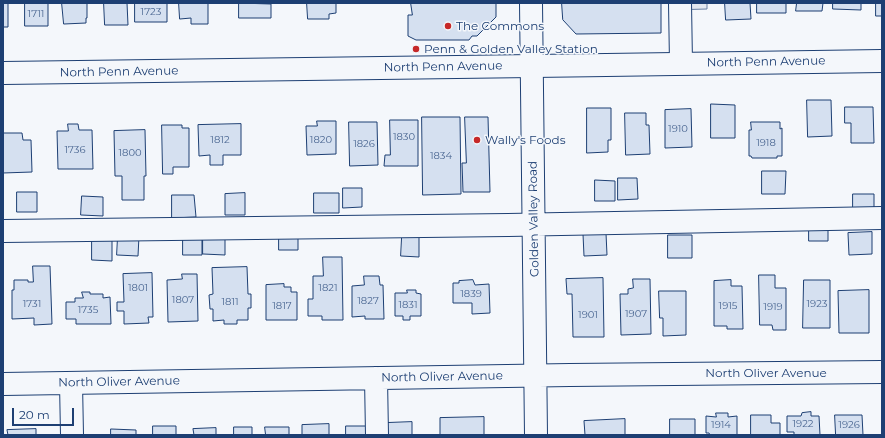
<!DOCTYPE html>
<html>
<head>
<meta charset="utf-8">
<style>
  body { margin:0 }
  #map { position:relative; width:885px; height:438px; overflow:hidden; background:#f4f7fb; font-family:Montserrat,sans-serif }
  canvas { display:block }
  .frame { position:absolute; inset:0; border:4px solid #1d3f73; pointer-events:none }
  .scale { position:absolute; left:12px; top:408px; width:62px; height:18px; box-sizing:border-box; border:2px solid #1d3f73; border-top:0; padding-left:5px; font-size:12px; line-height:14px; white-space:nowrap; color:#1d3f73; -webkit-text-stroke:3px #f4f7fb; paint-order:stroke }
</style>
</head>
<body>
<div id="map">
<canvas width="885" height="438"></canvas>
<div class="frame"></div>
<div class="scale">20 m</div>
</div>
<script>
const c = document.querySelector('canvas').getContext('2d');
c.lineJoin = 'round';
function paint(path, color) {
  c.fillStyle = color;
  c.fill(path, 'evenodd');
}
function strokePath(path, color, width, dash) {
  c.strokeStyle = color;
  c.lineWidth = width;
  c.lineCap = dash ? 'butt' : 'round';
  c.setLineDash(dash || []);
  c.stroke(path);
}
function write(font, color, halo, rows, align = 'center') {
  c.font = font + ' Montserrat,sans-serif';
  c.lineWidth = 3;
  c.setLineDash([]);
  c.textBaseline = 'middle';
  c.strokeStyle = halo;
  c.fillStyle = color;
  for (const [text, x, y, turn = 0] of rows) {
    c.save();
    c.translate(x, y);
    c.rotate((+turn || 0) * Math.PI / 180);
    c.textAlign = isNaN(turn) ? turn : align;
    if (halo) c.strokeText(text, 0, 0);
    c.fillText(text, 0, 0);
    c.restore();
  }
}
const parking = new Path2D(`
  M 671,3 L 707,3 L 707,9 L 671,10 Z`);
paint(parking, '#e3e8f0');
strokePath(parking, '#687fa3', 1);
const building = new Path2D(`
  M 3,3 L 8,3 L 8,27 L 3,27 Z
  M 25,3 L 48,3 L 48,26 L 25,26 Z
  M 62,3 L 87,3 L 87,18 L 86,18 L 86,23 L 64,24 Z
  M 104,3 L 127,3 L 128,25 L 105,25 Z
  M 135,3 L 167,3 L 167,22 L 135,22 Z
  M 179,3 L 208,3 L 208,24 L 191,24 L 191,18 L 180,19 Z
  M 239,3 L 271,4 L 271,18 L 239,18 Z
  M 307,3 L 336,3 L 336,13 L 329,14 L 329,19 L 308,19 Z
  M 411,3 L 496,3 L 496,17 L 477,36 L 472,36 L 469,40 L 416,40 L 408,36 L 408,15 L 412,15 Z
  M 562,3 L 661,3 L 661,33 L 576,34 L 563,20 Z
  M 725,3 L 750,3 L 751,19 L 726,20 Z
  M 757,3 L 786,3 L 786,13 L 757,13 Z
  M 797,3 L 823,3 L 822,11 L 796,11 Z
  M 833,3 L 861,3 L 861,10 L 833,9 Z
  M 876,3 L 882,3 L 882,16 L 876,16 Z
  M 807,100 L 831,100 L 832,136 L 808,137 Z
  M 711,104 L 735,105 L 735,138 L 711,138 Z
  M 845,107 L 873,107 L 874,143 L 851,143 L 851,123 L 845,123 Z
  M 587,108 L 611,108 L 611,140 L 608,140 L 608,152 L 587,153 Z
  M 691,109 L 692,147 L 665,148 L 665,110 Z
  M 625,113 L 646,113 L 646,125 L 649,125 L 650,154 L 626,155 Z
  M 422,117 L 460,117 L 461,194 L 423,195 Z
  M 465,117 L 488,117 L 490,192 L 463,192 L 462,163 L 466,163 Z
  M 390,120 L 418,120 L 418,166 L 384,166 L 385,155 L 390,155 Z
  M 317,121 L 336,121 L 336,154 L 307,155 L 306,126 L 317,126 Z
  M 349,122 L 377,122 L 378,165 L 350,166 Z
  M 751,122 L 780,122 L 780,129 L 782,128 L 782,156 L 777,156 L 777,158 L 752,158 L 751,156 L 749,156 L 749,130 L 751,130 Z
  M 68,124 L 78,124 L 79,130 L 92,130 L 93,169 L 58,169 L 57,131 L 68,131 Z
  M 241,124 L 241,155 L 223,155 L 223,165 L 210,165 L 210,155 L 199,156 L 198,125 Z
  M 162,125 L 182,125 L 182,128 L 189,128 L 189,167 L 173,167 L 173,174 L 163,174 Z
  M 145,130 L 146,176 L 144,176 L 144,200 L 122,200 L 122,176 L 115,176 L 114,131 Z
  M 3,133 L 22,133 L 23,140 L 31,140 L 32,172 L 3,173 Z
  M 762,171 L 786,171 L 785,194 L 762,194 Z
  M 618,178 L 637,178 L 638,199 L 618,200 Z
  M 595,180 L 615,181 L 615,201 L 595,201 Z
  M 343,188 L 362,188 L 362,207 L 343,208 Z
  M 17,192 L 37,192 L 37,212 L 17,212 Z
  M 245,193 L 245,215 L 225,215 L 225,194 Z
  M 314,193 L 339,193 L 339,213 L 314,213 Z
  M 853,194 L 874,194 L 874,209 L 853,209 Z
  M 172,195 L 194,195 L 196,217 L 172,218 Z
  M 82,196 L 103,197 L 103,216 L 81,215 Z
  M 809,226 L 828,226 L 828,241 L 809,241 Z
  M 279,232 L 298,232 L 298,250 L 279,250 Z
  M 872,232 L 872,254 L 849,255 L 848,233 Z
  M 606,233 L 607,255 L 584,256 L 583,234 Z
  M 183,234 L 202,234 L 202,255 L 183,255 Z
  M 203,234 L 225,234 L 225,255 L 203,254 Z
  M 668,235 L 692,235 L 692,258 L 668,258 Z
  M 118,236 L 139,236 L 138,256 L 117,255 Z
  M 92,237 L 112,237 L 112,261 L 92,260 Z
  M 402,237 L 419,237 L 419,257 L 401,256 Z
  M 323,257 L 342,257 L 343,320 L 322,320 L 322,316 L 308,316 L 308,299 L 313,299 L 313,276 L 323,276 Z
  M 33,266 L 50,266 L 52,324 L 34,325 L 34,318 L 12,319 L 12,290 L 14,290 L 14,280 L 28,280 L 28,282 L 33,282 Z
  M 247,267 L 248,294 L 251,294 L 251,308 L 248,308 L 248,320 L 237,320 L 237,324 L 224,324 L 224,320 L 213,321 L 213,309 L 210,309 L 209,295 L 213,294 L 212,268 Z
  M 152,273 L 153,317 L 148,317 L 149,323 L 124,324 L 124,311 L 117,311 L 117,302 L 124,302 L 123,274 Z
  M 182,274 L 197,274 L 198,321 L 168,322 L 167,280 L 182,279 Z
  M 759,275 L 775,275 L 775,288 L 786,288 L 786,330 L 773,330 L 772,325 L 760,325 Z
  M 364,276 L 379,276 L 380,285 L 383,285 L 384,319 L 365,319 L 365,316 L 352,317 L 352,286 L 364,285 Z
  M 603,278 L 604,337 L 573,337 L 572,294 L 567,294 L 566,279 Z
  M 633,279 L 650,279 L 651,334 L 621,335 L 620,294 L 628,294 L 628,289 L 633,288 Z
  M 473,280 L 475,285 L 489,284 L 490,313 L 472,314 L 472,303 L 453,303 L 453,283 L 459,283 L 459,281 Z
  M 731,280 L 731,286 L 742,286 L 743,329 L 727,329 L 727,326 L 714,326 L 714,281 Z
  M 804,280 L 830,280 L 830,328 L 803,328 Z
  M 284,284 L 284,287 L 291,287 L 291,292 L 297,292 L 297,320 L 266,320 L 266,285 Z
  M 407,290 L 416,290 L 416,293 L 421,294 L 421,316 L 410,316 L 410,320 L 403,320 L 403,316 L 395,316 L 395,293 L 407,293 Z
  M 869,290 L 869,333 L 839,333 L 838,291 Z
  M 659,291 L 686,291 L 686,335 L 663,336 L 663,318 L 660,318 Z
  M 82,292 L 90,292 L 90,294 L 103,294 L 103,298 L 110,297 L 111,324 L 76,324 L 76,319 L 66,319 L 66,302 L 75,302 L 75,298 L 83,298 Z
  M 811,412 L 811,416 L 819,416 L 820,435 L 794,435 L 794,432 L 787,432 L 787,416 L 801,416 L 802,413 Z
  M 716,413 L 728,413 L 728,417 L 737,416 L 737,435 L 710,435 L 709,433 L 706,433 L 706,416 L 716,417 Z
  M 751,415 L 771,415 L 771,423 L 780,423 L 780,435 L 751,435 Z
  M 835,415 L 862,415 L 863,435 L 836,435 Z
  M 484,417 L 484,435 L 440,435 L 440,418 Z
  M 625,419 L 625,435 L 585,435 L 584,421 Z
  M 670,419 L 695,419 L 695,435 L 670,435 Z
  M 412,422 L 412,435 L 386,435 L 386,423 Z
  M 329,424 L 329,435 L 302,435 L 302,425 Z
  M 153,426 L 176,426 L 176,435 L 153,435 Z
  M 346,426 L 369,426 L 369,435 L 346,435 Z
  M 234,427 L 252,427 L 252,435 L 234,435 Z
  M 265,427 L 289,427 L 289,435 L 266,435 Z
  M 216,428 L 216,435 L 194,435 L 193,429 Z
  M 36,429 L 36,435 L 8,435 L 7,430 Z
  M 111,429 L 136,430 L 136,435 L 111,435 Z`);
paint(building, '#d5e0f0');
strokePath(building, '#1d3f73', 1);
const minor = new Path2D(`
  M 531,3 L 536,435
  M 680,3 L 681,63
  M 3,231 L 508,225 L 882,218
  M 376,378 L 377,435
  M 71,383 L 72,435
  M 3,384 L 570,375 L 882,372`);
const major = new Path2D(`
  M 3,73 C 296,70 589,65 882,61`);
strokePath(minor, '#1d3f73', 24);
strokePath(major, '#1d3f73', 24);
strokePath(minor, '#f4f7fb', 22);
strokePath(major, '#f4f7fb', 22);
for (const [x, y, r, color] of [
  [448,26,4,"#c62828"],
  [416,49,4,"#c62828"],
  [477,140,4,"#c62828"]
]) {
  const dot = new Path2D();
  dot.arc(x, y, r, 0, 2 * Math.PI);
  c.fillStyle = color;
  c.fill(dot);
  strokePath(dot, '#f4f7fb', 1.5);
}
write('10px', '#4b6792', null, [
  ["1723",151,12],
  ["1711",36,14],
  ["1910",678,129],
  ["1830",404,137],
  ["1812",220,140],
  ["1820",321,140],
  ["1918",766,143],
  ["1826",364,144],
  ["1736",75,150],
  ["1800",130,153],
  ["1834",441,156],
  ["1801",138,288],
  ["1821",328,288],
  ["1839",471,294],
  ["1807",183,300],
  ["1827",368,301],
  ["1811",230,302],
  ["1731",32,304],
  ["1923",817,304],
  ["1831",408,305],
  ["1817",282,306],
  ["1915",728,306],
  ["1919",773,307],
  ["1735",88,310],
  ["1907",636,314],
  ["1901",588,315],
  ["1922",803,424],
  ["1914",721,425],
  ["1926",849,425]
]);
write('12px', '#1d3f73', '#f4f7fb', [
  ["The Commons",456,26],
  ["Penn & Golden Valley Station",424,49],
  ["Wally's Foods",485,140]
], 'left');
write('12px', '#1d3f73', '#f4f7fb', [
  ["North Penn Avenue",766,62,-1],
  ["North Penn Avenue",443,67,-1],
  ["North Penn Avenue",119,72,-1],
  ["Golden Valley Road",534,219,-91],
  ["North Oliver Avenue",766,373],
  ["North Oliver Avenue",442,377,-1],
  ["North Oliver Avenue",119,382,-1]
]);
</script>
</body>
</html>
